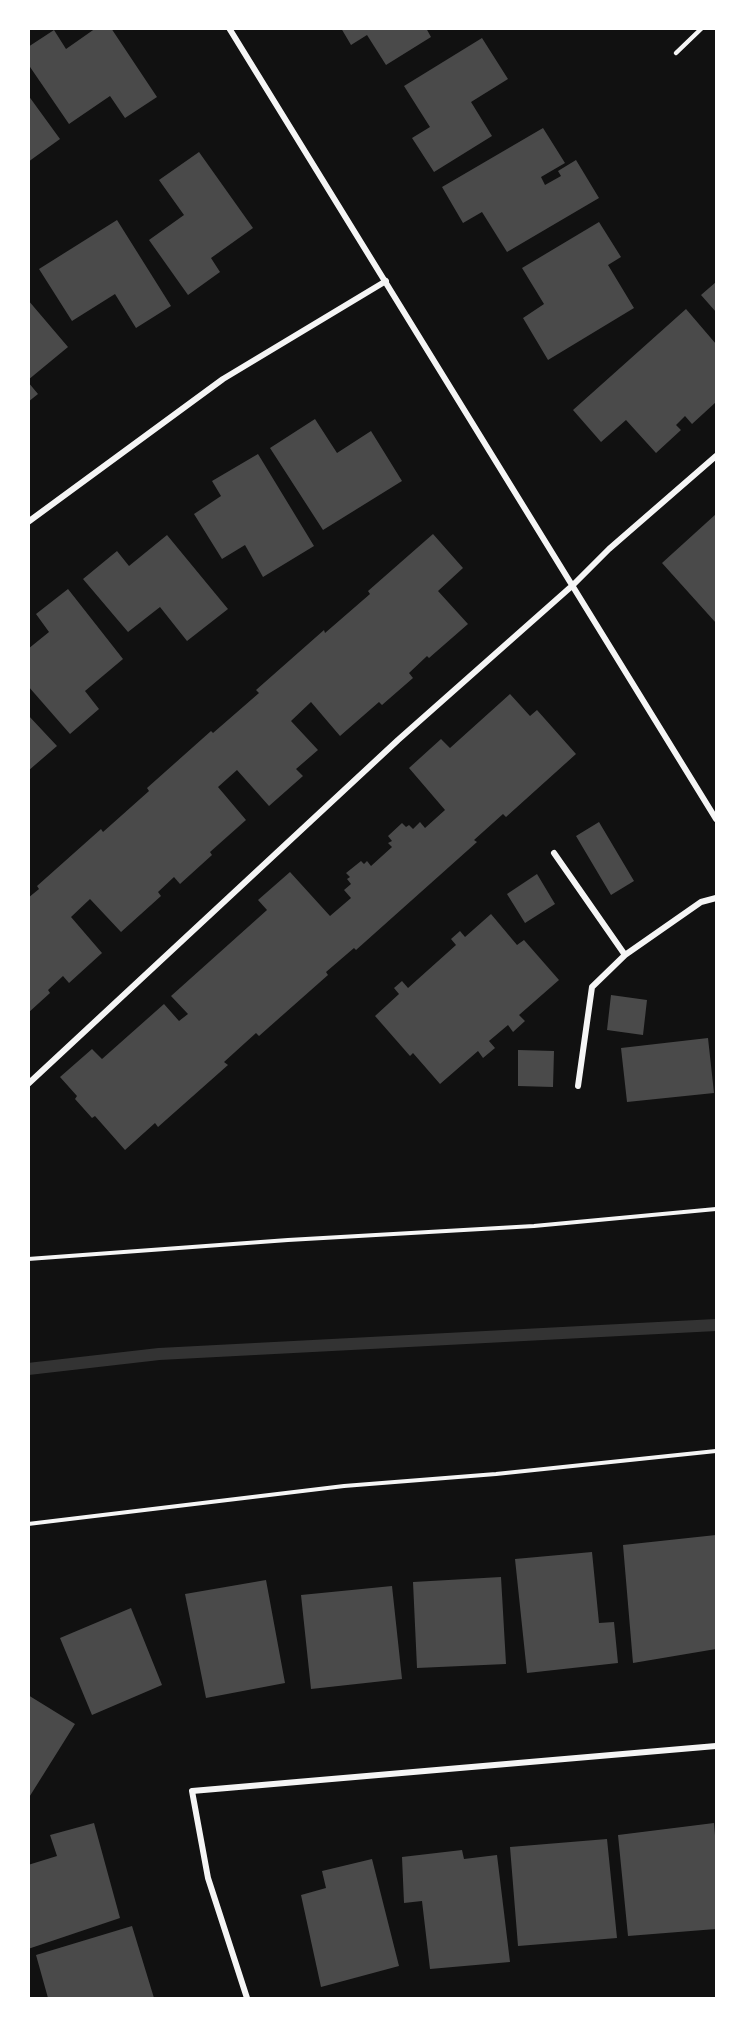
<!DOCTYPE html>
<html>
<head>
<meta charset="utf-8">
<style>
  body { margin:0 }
  #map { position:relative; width:745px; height:2027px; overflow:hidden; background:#111; font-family:Figtree,sans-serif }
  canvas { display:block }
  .frame { position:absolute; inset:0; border:30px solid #fff; pointer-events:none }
</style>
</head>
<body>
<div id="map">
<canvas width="745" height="2027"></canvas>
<div class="frame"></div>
</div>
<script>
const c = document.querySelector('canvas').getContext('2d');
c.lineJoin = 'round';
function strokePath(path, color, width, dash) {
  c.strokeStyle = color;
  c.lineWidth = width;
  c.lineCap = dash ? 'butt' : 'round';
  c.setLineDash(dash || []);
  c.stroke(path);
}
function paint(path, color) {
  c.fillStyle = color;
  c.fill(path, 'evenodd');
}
strokePath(new Path2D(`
  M 28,1369 L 159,1354 L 716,1325`), '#333', 12);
paint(new Path2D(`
  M 96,28 L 111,28 L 157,97 L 125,118 L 110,96 L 69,124 L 28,64 L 28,47 L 54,30 L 66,49 Z
  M 341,28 L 426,28 L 431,37 L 386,65 L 367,35 L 351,45 Z
  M 482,38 L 508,79 L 471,102 L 492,136 L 434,172 L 412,138 L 430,127 L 404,86 Z
  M 28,95 L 60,139 L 28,162 Z
  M 543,128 L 565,163 L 541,177 L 545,185 L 561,176 L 558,171 L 576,160 L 599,198 L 507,252 L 482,212 L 463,223 L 442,187 Z
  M 199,152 L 253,228 L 211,258 L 220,272 L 188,295 L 149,240 L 184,215 L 159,180 Z
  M 117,220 L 171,306 L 136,328 L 115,294 L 72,321 L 39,269 Z
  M 599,222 L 621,257 L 608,265 L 634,308 L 548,360 L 523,318 L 544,304 L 522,268 Z
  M 716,282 L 716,312 L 701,295 Z
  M 28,300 L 68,347 L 28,380 Z
  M 686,309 L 716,344 L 716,402 L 692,424 L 685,416 L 676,425 L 681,430 L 656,453 L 626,420 L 601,442 L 573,410 Z
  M 28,382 L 38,394 L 28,402 Z
  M 315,419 L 337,453 L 371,431 L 402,481 L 323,530 L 270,448 Z
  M 258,454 L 314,546 L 263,577 L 245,545 L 222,559 L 194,514 L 221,496 L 212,481 Z
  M 716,514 L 716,623 L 662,563 Z
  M 433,534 L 463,568 L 438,591 L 468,624 L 429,658 L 427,656 L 409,673 L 413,678 L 382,705 L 379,702 L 340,736 L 311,702 L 291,721 L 318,750 L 296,769 L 303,776 L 269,806 L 237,770 L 218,787 L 246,820 L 210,852 L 212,855 L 180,884 L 174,877 L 158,892 L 161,896 L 121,932 L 90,899 L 71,917 L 102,953 L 69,983 L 63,976 L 48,990 L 50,993 L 28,1013 L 28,898 L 39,889 L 37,886 L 101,829 L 103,832 L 149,791 L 147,788 L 211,731 L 213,733 L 259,693 L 256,690 L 324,630 L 325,633 L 370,594 L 368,591 Z
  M 167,535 L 228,609 L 187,641 L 160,607 L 128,632 L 83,579 L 117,551 L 129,566 Z
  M 68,589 L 123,659 L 85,691 L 99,709 L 70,734 L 28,686 L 28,649 L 49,632 L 36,614 Z
  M 510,694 L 530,716 L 537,710 L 576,754 L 506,817 L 503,814 L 474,840 L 477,842 L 356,950 L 354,948 L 326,972 L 328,975 L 259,1036 L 256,1033 L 224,1062 L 228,1065 L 158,1127 L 155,1123 L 125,1150 L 95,1116 L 92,1118 L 75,1099 L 77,1096 L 60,1077 L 92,1049 L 102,1059 L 164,1004 L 179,1021 L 188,1014 L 171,996 L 267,910 L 258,900 L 290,872 L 330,916 L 351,898 L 344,890 L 351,884 L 347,879 L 350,877 L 346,873 L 361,861 L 364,864 L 367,861 L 371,866 L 392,847 L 388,843 L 392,841 L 388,836 L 402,823 L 406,827 L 409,825 L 413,829 L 420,822 L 425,828 L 445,810 L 409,768 L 441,739 L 450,748 Z
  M 28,715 L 57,746 L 28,771 Z
  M 599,822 L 634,881 L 611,895 L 576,836 Z
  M 537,874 L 555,904 L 525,923 L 507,894 Z
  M 491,914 L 517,945 L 524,940 L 559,980 L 519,1015 L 525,1021 L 513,1032 L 508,1025 L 489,1041 L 495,1048 L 483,1058 L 478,1051 L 440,1084 L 413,1053 L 410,1056 L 375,1016 L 399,994 L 394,988 L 402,981 L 408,988 L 456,945 L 451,939 L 460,931 L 465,937 Z
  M 611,995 L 647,1000 L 643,1035 L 607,1030 Z
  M 708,1038 L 714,1093 L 627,1102 L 621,1048 Z
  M 518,1050 L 554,1051 L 553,1087 L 518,1086 Z
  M 716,1535 L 716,1649 L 633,1663 L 623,1545 Z
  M 592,1552 L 599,1623 L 614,1622 L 618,1663 L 527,1673 L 515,1559 Z
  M 501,1577 L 506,1664 L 417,1668 L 413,1582 Z
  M 266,1580 L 285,1683 L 206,1698 L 185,1594 Z
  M 392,1586 L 402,1679 L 311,1689 L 301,1595 Z
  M 131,1608 L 162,1685 L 92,1715 L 60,1638 Z
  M 28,1695 L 75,1724 L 28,1799 Z
  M 94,1823 L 120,1918 L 28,1949 L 28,1865 L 57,1856 L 50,1835 Z
  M 714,1823 L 716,1848 L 716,1929 L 628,1936 L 618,1835 Z
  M 607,1839 L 617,1938 L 518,1946 L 510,1847 Z
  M 462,1850 L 464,1859 L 497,1855 L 510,1962 L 430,1969 L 422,1901 L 404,1903 L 402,1857 Z
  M 372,1859 L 399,1966 L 321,1987 L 301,1895 L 326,1888 L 322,1871 Z
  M 132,1926 L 154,1998 L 48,1998 L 36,1955 Z`), '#4a4a4a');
strokePath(new Path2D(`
  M 28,1259 L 288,1240 L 534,1226 L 716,1209
  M 28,1524 L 344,1486 L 496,1474 L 716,1451`), '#f5f5f5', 4);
strokePath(new Path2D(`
  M 676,53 L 702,28`), '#f5f5f5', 4.5);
strokePath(new Path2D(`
  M 229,28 L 716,819
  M 28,522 L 223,379 L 386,281
  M 554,853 L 625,955
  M 28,1084 L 398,740 L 573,585 L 609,549 L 716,456
  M 578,1086 L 592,987 L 625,955 L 701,902 L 716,898
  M 247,1998 L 208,1878 L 192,1791 L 716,1746`), '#f5f5f5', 6);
</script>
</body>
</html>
